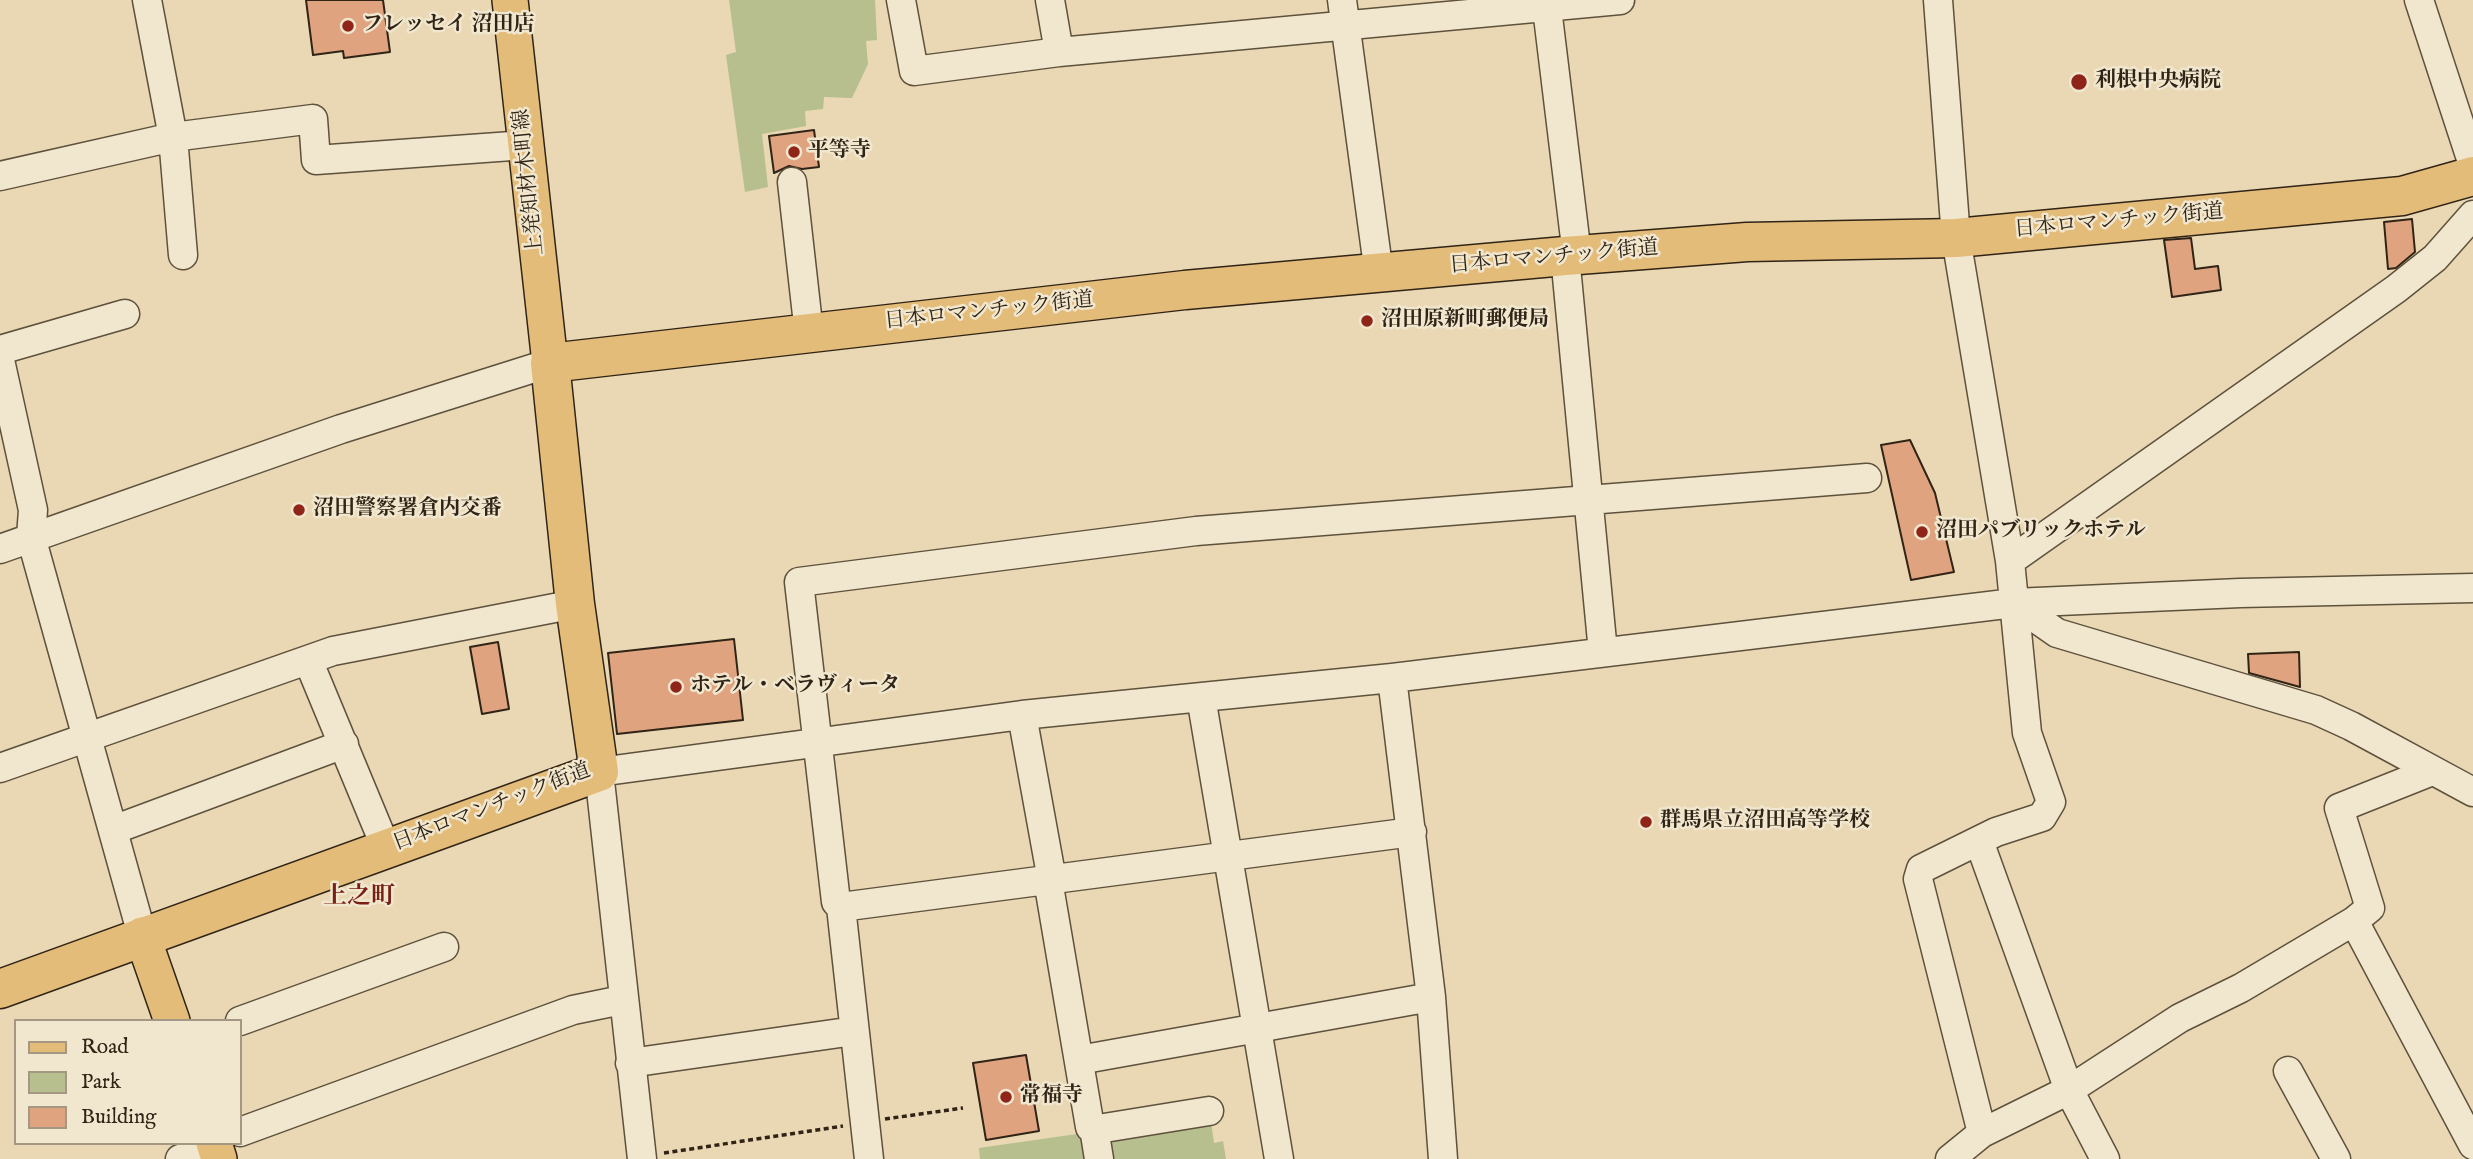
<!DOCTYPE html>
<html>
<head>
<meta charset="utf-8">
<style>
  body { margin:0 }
  #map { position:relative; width:2473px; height:1159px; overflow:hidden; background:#e9d8b3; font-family:"IM FELL English",serif }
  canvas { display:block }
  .legend { position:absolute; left:14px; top:1019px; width:228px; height:126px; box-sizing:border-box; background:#f1e6ce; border:2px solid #a49884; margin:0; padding:9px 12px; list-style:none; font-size:21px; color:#302416 }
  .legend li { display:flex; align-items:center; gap:14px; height:35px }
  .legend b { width:35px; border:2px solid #a49884 }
</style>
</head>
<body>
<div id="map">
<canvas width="2473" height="1159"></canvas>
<ul class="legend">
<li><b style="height:9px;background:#e4bc7a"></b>Road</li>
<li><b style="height:19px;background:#b6bf8d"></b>Park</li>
<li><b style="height:19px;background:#e0a380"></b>Building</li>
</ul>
</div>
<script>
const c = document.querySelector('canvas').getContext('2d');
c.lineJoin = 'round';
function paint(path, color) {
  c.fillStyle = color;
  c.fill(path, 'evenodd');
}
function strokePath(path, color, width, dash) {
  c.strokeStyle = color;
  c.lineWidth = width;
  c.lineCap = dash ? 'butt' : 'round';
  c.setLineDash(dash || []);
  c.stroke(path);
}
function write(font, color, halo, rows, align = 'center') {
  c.font = font + ' "IM FELL English","Noto Serif JP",serif';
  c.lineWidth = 5;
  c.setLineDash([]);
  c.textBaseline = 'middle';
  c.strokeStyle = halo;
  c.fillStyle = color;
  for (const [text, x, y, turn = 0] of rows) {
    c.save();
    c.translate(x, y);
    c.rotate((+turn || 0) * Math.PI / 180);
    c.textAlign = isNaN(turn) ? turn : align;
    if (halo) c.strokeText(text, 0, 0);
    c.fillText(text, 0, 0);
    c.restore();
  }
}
paint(new Path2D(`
  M 729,0 L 875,0 L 877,40 L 866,41 L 868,64 L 852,98 L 824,97 L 823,109 L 805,111 L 806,126 L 762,134 L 768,187 L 745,192 L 726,55 L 736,52 Z
  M 1210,1115 L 1214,1143 L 1223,1141 L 1226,1159 L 980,1159 L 979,1148 Z`), '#b6bf8d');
const building = new Path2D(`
  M 306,0 L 383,0 L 390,52 L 344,58 L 343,51 L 313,55 Z
  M 814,130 L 819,167 L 802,169 L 789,166 L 774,173 L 769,136 Z
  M 2412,219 L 2415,252 L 2396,268 L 2388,269 L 2384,222 Z
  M 2191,238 L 2195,269 L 2218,266 L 2221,290 L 2172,297 L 2164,240 Z
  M 1910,440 L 1935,493 L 1954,572 L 1911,580 L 1881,445 Z
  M 734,639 L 743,720 L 617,734 L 608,653 Z
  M 498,642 L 509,709 L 482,714 L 470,647 Z
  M 2299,652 L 2300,687 L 2249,673 L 2248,654 Z
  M 1026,1055 L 1039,1131 L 986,1140 L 973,1063 Z`);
paint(building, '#e0a380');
strokePath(building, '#302416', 2);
const minor = new Path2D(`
  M 147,0 L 173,137 L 183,255
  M 901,0 L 914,71 L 1059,52 L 1620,0
  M 1050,0 L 1059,52
  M 1342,0 L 1379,274
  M 1546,0 L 1577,255
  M 1938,0 L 1956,238 L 2010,561 L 2027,733 L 2051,802 L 2042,817 L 1996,832 L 1921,869 L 1918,879 L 1982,1133
  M 2419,0 L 2473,165
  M 0,176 L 173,137 L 313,119 L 316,160 L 526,145
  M 792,182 L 809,333
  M 1565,256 L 1603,652
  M 0,350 L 125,314
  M 0,360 L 33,510 L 31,537 L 142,935
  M 0,549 L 341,429 L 550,363
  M 2010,561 L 2396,289 L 2435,258 L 2473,215
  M 2014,603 L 2057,633 L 2316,710 L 2351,726 L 2473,792
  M 308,660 L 386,848
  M 1392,678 L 1431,997 L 1443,1159
  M 1201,697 L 1279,1159
  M 1022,715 L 1052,880
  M 0,768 L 333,651 L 575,604
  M 113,830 L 344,744
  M 1979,841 L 2069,1090 L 2105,1159
  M 1048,880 L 1090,1127 L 1098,1129 L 1209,1111
  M 841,907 L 1412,832
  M 2354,921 L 2473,1145
  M 240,1021 L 444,947
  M 1079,1060 L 1431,997
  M 630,1063 L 854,1031
  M 2288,1071 L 2336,1159
  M 1094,1128 L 1099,1159
  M 240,1132 L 573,1010 L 622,1000
  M 180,1159 L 215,1147
  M 642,1159 L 599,772 L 1022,715 L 1392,678 L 2014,603 L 2240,593 L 2473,588
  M 869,1159 L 841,907 L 836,902 L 799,582 L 1196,531 L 1867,478
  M 1950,1159 L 1982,1133 L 2069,1090 L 2180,1018 L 2241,988 L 2354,921 L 2370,908 L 2339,808 L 2432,771`);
const major = new Path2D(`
  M 510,0 L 550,363
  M 142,935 L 172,1021
  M 214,1143 L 219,1159`);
const highway = new Path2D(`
  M 0,989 L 599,772 L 575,604 L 550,363 L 1185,290 L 1565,256 L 1747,242 L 1956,238 L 2402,196 L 2473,176`);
strokePath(minor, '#5e513d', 31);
strokePath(major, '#302416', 38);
strokePath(highway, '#302416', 41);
strokePath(new Path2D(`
  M 885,1119 L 963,1108
  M 664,1153 L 843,1126`), '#302416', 3.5, [5, 3.5]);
strokePath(minor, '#f1e6ce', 28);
strokePath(major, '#e4bc7a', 35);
strokePath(highway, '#e4bc7a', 38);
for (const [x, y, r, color] of [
  [348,26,7,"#8f2418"],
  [2079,82,9,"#8f2418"],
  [794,152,7,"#8f2418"],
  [1367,321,7,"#8f2418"],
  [299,510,7,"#8f2418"],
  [1922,532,7,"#8f2418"],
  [676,687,7,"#8f2418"],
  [1646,822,7,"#8f2418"],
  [1006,1097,7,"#8f2418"]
]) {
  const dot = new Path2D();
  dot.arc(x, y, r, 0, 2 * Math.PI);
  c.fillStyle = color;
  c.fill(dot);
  strokePath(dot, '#f1e6ce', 2.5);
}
write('bold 21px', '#302416', '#f1e6ce', [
  ["フレッセイ 沼田店",362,26],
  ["利根中央病院",2095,82],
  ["平等寺",808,152],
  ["沼田原新町郵便局",1381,321],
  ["沼田警察署倉内交番",313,510],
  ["沼田パブリックホテル",1936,532],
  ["ホテル・ベラヴィータ",690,687],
  ["群馬県立沼田高等学校",1660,822],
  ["常福寺",1020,1097]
], 'left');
write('21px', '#302416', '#f1e6ce', [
  ["上発知材木町線",530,182,-96],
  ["日本ロマンチック街道",2119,222,-5],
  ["日本ロマンチック街道",1554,258,-5],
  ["日本ロマンチック街道",989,312,-6],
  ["日本ロマンチック街道",492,808,-21]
]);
write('bold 24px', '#7a1f14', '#f1e6ce', [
  ["上之町",359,898]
]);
</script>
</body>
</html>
